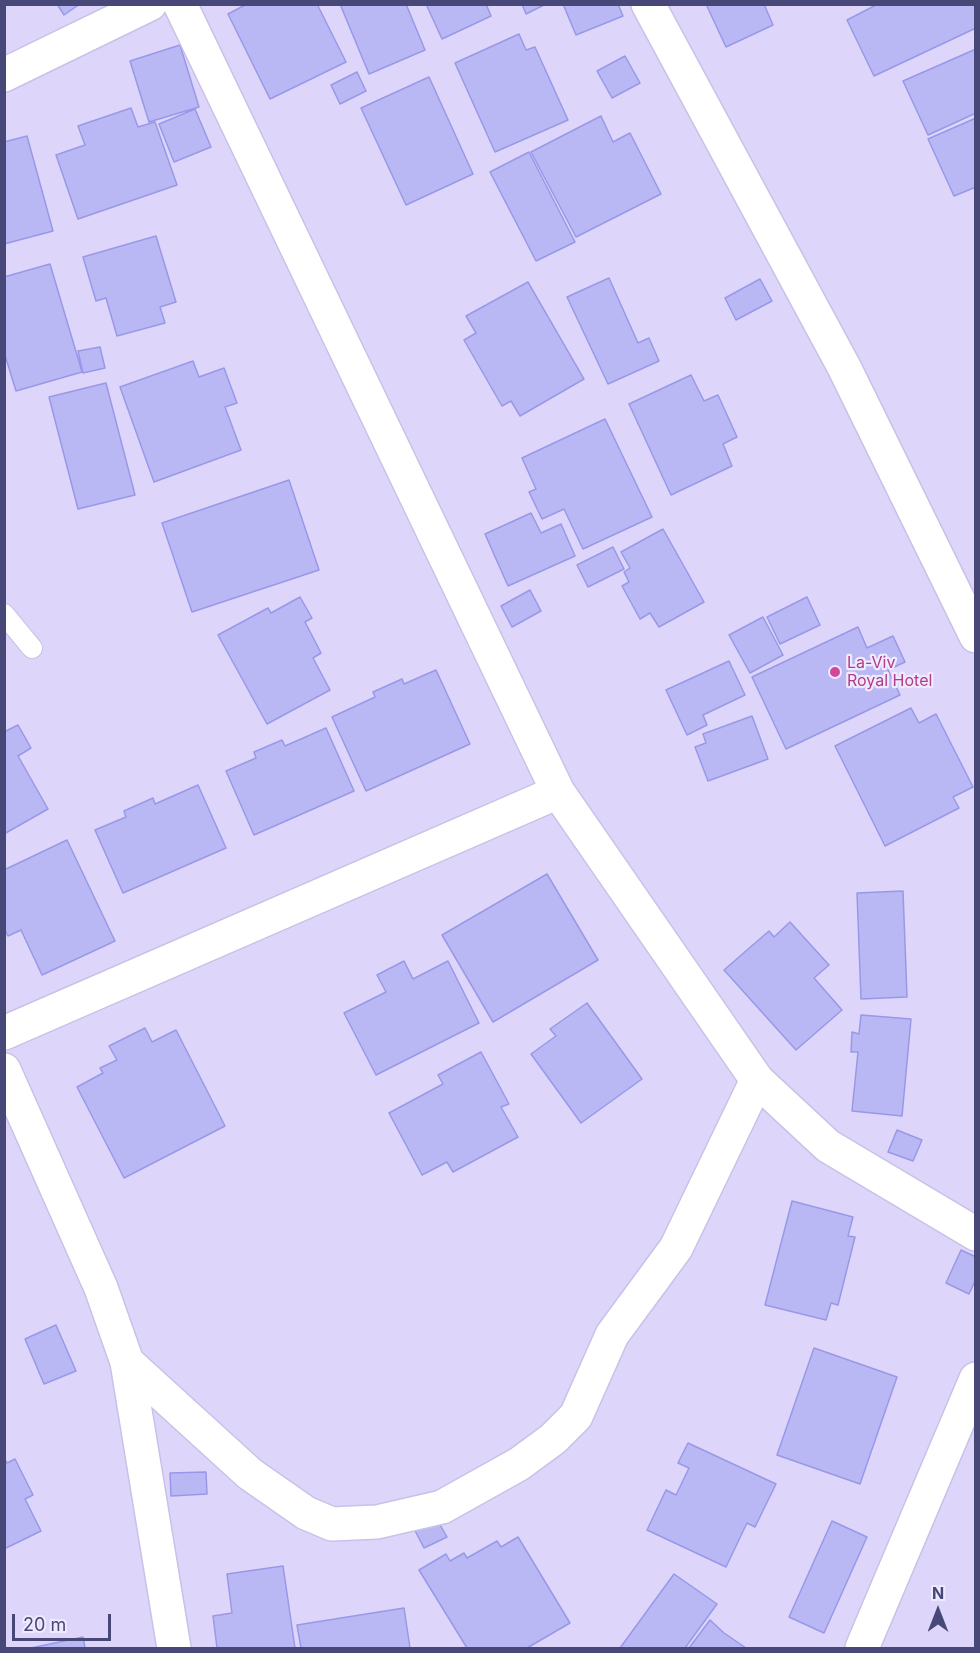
<!DOCTYPE html>
<html>
<head>
<meta charset="utf-8">
<style>
  body { margin:0 }
  #map { position:relative; width:980px; height:1653px; overflow:hidden; background:#e9e2fd; font-family:Inter,sans-serif }
  canvas { display:block }
  .frame { position:absolute; inset:0; border:6px solid #474877; pointer-events:none }
  .north { position:absolute; left:908px; top:1581px; width:60px; height:60px; -webkit-text-stroke:4px #efeaff; paint-order:stroke; rotate:0deg; font-size:16px; font-weight:700; line-height:24px; text-align:center; color:#474877 }
  .north::after { content:''; display:block; margin:auto; width:21px; height:27px; background:#474877; clip-path:polygon(50% 0,100% 100%,50% 72%,0 100%) }
  .scale { position:absolute; left:12px; top:1614px; width:99px; height:27px; box-sizing:border-box; border:3px solid #474877; border-top:0; padding-left:8px; font-size:18px; line-height:21px; white-space:nowrap; color:#474877; -webkit-text-stroke:4px #efeaff; paint-order:stroke }
</style>
</head>
<body>
<div id="map">
<canvas width="980" height="1653"></canvas>
<div class="frame"></div>
<div class="north">N</div>
<div class="scale">20 m</div>
</div>
<script>
const c = document.querySelector('canvas').getContext('2d');
c.lineJoin = 'round';
function paint(path, color) {
  c.fillStyle = color;
  c.fill(path, 'evenodd');
}
function strokePath(path, color, width, dash) {
  c.strokeStyle = color;
  c.lineWidth = width;
  c.lineCap = dash ? 'butt' : 'round';
  c.setLineDash(dash || []);
  c.stroke(path);
}
function write(font, color, halo, rows, align = 'center') {
  c.font = font + ' Inter,sans-serif';
  c.lineWidth = 4.5;
  c.setLineDash([]);
  c.textBaseline = 'middle';
  c.strokeStyle = halo;
  c.fillStyle = color;
  for (const [text, x, y, turn = 0] of rows) {
    c.save();
    c.translate(x, y);
    c.rotate((+turn || 0) * Math.PI / 180);
    c.textAlign = isNaN(turn) ? turn : align;
    if (halo) c.strokeText(text, 0, 0);
    c.fillText(text, 0, 0);
    c.restore();
  }
}
paint(new Path2D(`
  M 5,5 L 975,5 L 975,1648 L 5,1648 Z`), '#ddd6fa');
const building = new Path2D(`
  M 57,4 L 80,4 L 64,15 Z
  M 247,4 L 317,4 L 346,62 L 270,99 L 228,14 Z
  M 340,4 L 406,4 L 425,50 L 369,74 Z
  M 426,4 L 486,4 L 491,16 L 442,39 Z
  M 522,4 L 546,4 L 526,14 Z
  M 563,4 L 618,4 L 623,16 L 576,35 Z
  M 706,4 L 764,4 L 773,25 L 726,47 Z
  M 878,4 L 976,4 L 976,28 L 874,76 L 847,20 Z
  M 519,34 L 526,50 L 535,47 L 568,120 L 495,152 L 455,63 Z
  M 180,45 L 199,107 L 149,122 L 130,61 Z
  M 976,49 L 976,113 L 928,135 L 903,81 Z
  M 625,56 L 640,83 L 612,98 L 597,71 Z
  M 357,72 L 366,91 L 340,104 L 331,85 Z
  M 429,77 L 473,174 L 406,205 L 361,108 Z
  M 131,108 L 138,127 L 155,122 L 177,185 L 78,219 L 56,155 L 85,145 L 78,126 Z
  M 195,109 L 211,147 L 174,162 L 159,124 Z
  M 601,116 L 613,142 L 630,133 L 661,194 L 576,237 L 531,152 Z
  M 976,118 L 976,187 L 954,196 L 928,139 Z
  M 27,136 L 53,231 L 4,244 L 4,142 Z
  M 529,152 L 575,242 L 536,261 L 490,172 Z
  M 156,236 L 176,302 L 160,307 L 165,323 L 117,336 L 106,298 L 96,301 L 83,257 Z
  M 50,264 L 82,372 L 16,391 L 4,352 L 4,277 Z
  M 609,278 L 638,343 L 649,338 L 659,361 L 608,384 L 567,297 Z
  M 760,279 L 772,301 L 736,320 L 725,298 Z
  M 528,282 L 584,379 L 520,416 L 511,401 L 502,406 L 464,340 L 476,333 L 466,316 Z
  M 100,347 L 105,368 L 83,373 L 78,351 Z
  M 193,361 L 199,377 L 224,368 L 237,403 L 225,407 L 241,450 L 154,482 L 120,387 Z
  M 691,375 L 704,401 L 718,395 L 737,437 L 723,444 L 732,466 L 671,495 L 629,404 Z
  M 106,383 L 135,495 L 78,509 L 49,397 Z
  M 605,419 L 652,517 L 583,549 L 564,509 L 542,519 L 529,492 L 536,489 L 522,458 Z
  M 289,480 L 319,570 L 192,612 L 162,523 Z
  M 531,513 L 541,533 L 561,524 L 575,556 L 508,586 L 485,534 Z
  M 663,529 L 704,602 L 659,627 L 650,613 L 640,619 L 622,586 L 629,582 L 624,572 L 630,568 L 621,552 Z
  M 613,547 L 624,569 L 588,587 L 577,565 Z
  M 530,590 L 541,611 L 512,627 L 501,606 Z
  M 300,597 L 312,618 L 305,622 L 321,653 L 313,658 L 330,690 L 267,724 L 218,635 L 268,608 L 271,613 Z
  M 807,597 L 820,625 L 780,644 L 767,617 Z
  M 763,617 L 783,655 L 750,673 L 729,635 Z
  M 858,627 L 867,648 L 893,636 L 905,662 L 888,670 L 900,695 L 786,749 L 752,677 Z
  M 729,661 L 745,695 L 703,715 L 707,725 L 687,735 L 666,690 Z
  M 436,670 L 470,744 L 366,791 L 332,717 L 375,697 L 373,692 L 402,679 L 404,684 Z
  M 911,708 L 919,723 L 936,714 L 973,787 L 953,797 L 959,808 L 885,846 L 835,746 Z
  M 752,716 L 768,759 L 708,781 L 695,747 L 706,743 L 703,734 Z
  M 18,725 L 31,748 L 18,756 L 48,809 L 4,834 L 4,732 Z
  M 326,728 L 354,791 L 254,835 L 226,771 L 256,758 L 254,752 L 282,740 L 285,746 Z
  M 198,785 L 226,848 L 123,893 L 95,830 L 126,817 L 124,811 L 153,798 L 155,804 Z
  M 67,840 L 115,941 L 42,975 L 21,930 L 8,936 L 4,928 L 4,870 Z
  M 547,874 L 598,960 L 493,1022 L 442,935 Z
  M 903,891 L 907,997 L 861,999 L 857,893 Z
  M 790,922 L 829,965 L 814,978 L 842,1010 L 796,1050 L 724,970 L 769,931 L 774,937 Z
  M 404,961 L 413,979 L 448,961 L 479,1023 L 376,1075 L 344,1013 L 386,992 L 377,975 Z
  M 587,1003 L 642,1079 L 581,1123 L 531,1054 L 556,1036 L 550,1029 Z
  M 861,1015 L 911,1019 L 902,1116 L 852,1111 L 858,1052 L 851,1052 L 852,1032 L 859,1034 Z
  M 145,1028 L 152,1042 L 176,1030 L 225,1126 L 124,1178 L 77,1087 L 103,1073 L 100,1068 L 117,1060 L 109,1046 Z
  M 481,1052 L 509,1104 L 501,1107 L 518,1137 L 453,1172 L 447,1162 L 422,1175 L 389,1113 L 443,1084 L 438,1075 Z
  M 897,1130 L 922,1140 L 913,1161 L 888,1152 Z
  M 792,1201 L 853,1217 L 848,1236 L 855,1237 L 838,1305 L 831,1303 L 826,1320 L 765,1305 Z
  M 961,1250 L 976,1257 L 976,1279 L 969,1294 L 946,1283 Z
  M 56,1325 L 76,1371 L 44,1384 L 25,1339 Z
  M 814,1348 L 897,1377 L 860,1484 L 777,1455 Z
  M 688,1443 L 776,1484 L 755,1527 L 747,1523 L 726,1567 L 647,1530 L 666,1490 L 676,1495 L 689,1468 L 678,1463 Z
  M 4,1458 L 7,1463 L 15,1459 L 33,1495 L 25,1499 L 41,1531 L 4,1549 Z
  M 206,1472 L 207,1494 L 171,1496 L 170,1473 Z
  M 432,1511 L 447,1537 L 424,1548 L 411,1523 Z
  M 832,1521 L 867,1537 L 824,1633 L 789,1617 Z
  M 518,1537 L 570,1623 L 527,1648 L 467,1648 L 419,1570 L 446,1554 L 450,1561 L 464,1553 L 467,1558 L 497,1541 L 501,1547 Z
  M 283,1566 L 295,1648 L 217,1648 L 213,1616 L 232,1613 L 227,1574 Z
  M 674,1574 L 717,1604 L 685,1648 L 620,1648 Z
  M 404,1608 L 410,1648 L 301,1648 L 297,1625 Z
  M 710,1620 L 724,1633 L 746,1648 L 689,1648 Z
  M 83,1637 L 85,1648 L 31,1648 Z`);
paint(building, '#bab8f4');
strokePath(building, '#9998e8', 1.5);
const lane = new Path2D(`
  M 4,614 L 32,648`);
const street = new Path2D(`
  M 180,4 L 558,792 L 757,1080 L 828,1146 L 976,1234
  M 648,4 L 844,367 L 976,636
  M 4,75 L 150,4
  M 4,1033 L 558,792
  M 4,1070 L 101,1288 L 127,1362 L 174,1648
  M 127,1362 L 250,1474 L 306,1513 L 332,1524 L 377,1522 L 442,1507 L 519,1464 L 553,1439 L 576,1416 L 612,1335 L 676,1248 L 757,1080
  M 862,1648 L 976,1379`);
strokePath(lane, '#c7c2e7', 22);
strokePath(street, '#c7c2e7', 36);
strokePath(lane, '#fff', 20);
strokePath(street, '#fff', 33);
for (const [x, y, r, color] of [
  [835,672,6,"#d1479c"]
]) {
  const dot = new Path2D();
  dot.arc(x, y, r, 0, 2 * Math.PI);
  c.fillStyle = color;
  c.fill(dot);
  strokePath(dot, '#efeaff', 2);
}
write('16px', '#b23c85', '#efeaff', [
  ["La-Viv",847,663],
  ["Royal Hotel",847,681]
], 'left');
</script>
</body>
</html>
